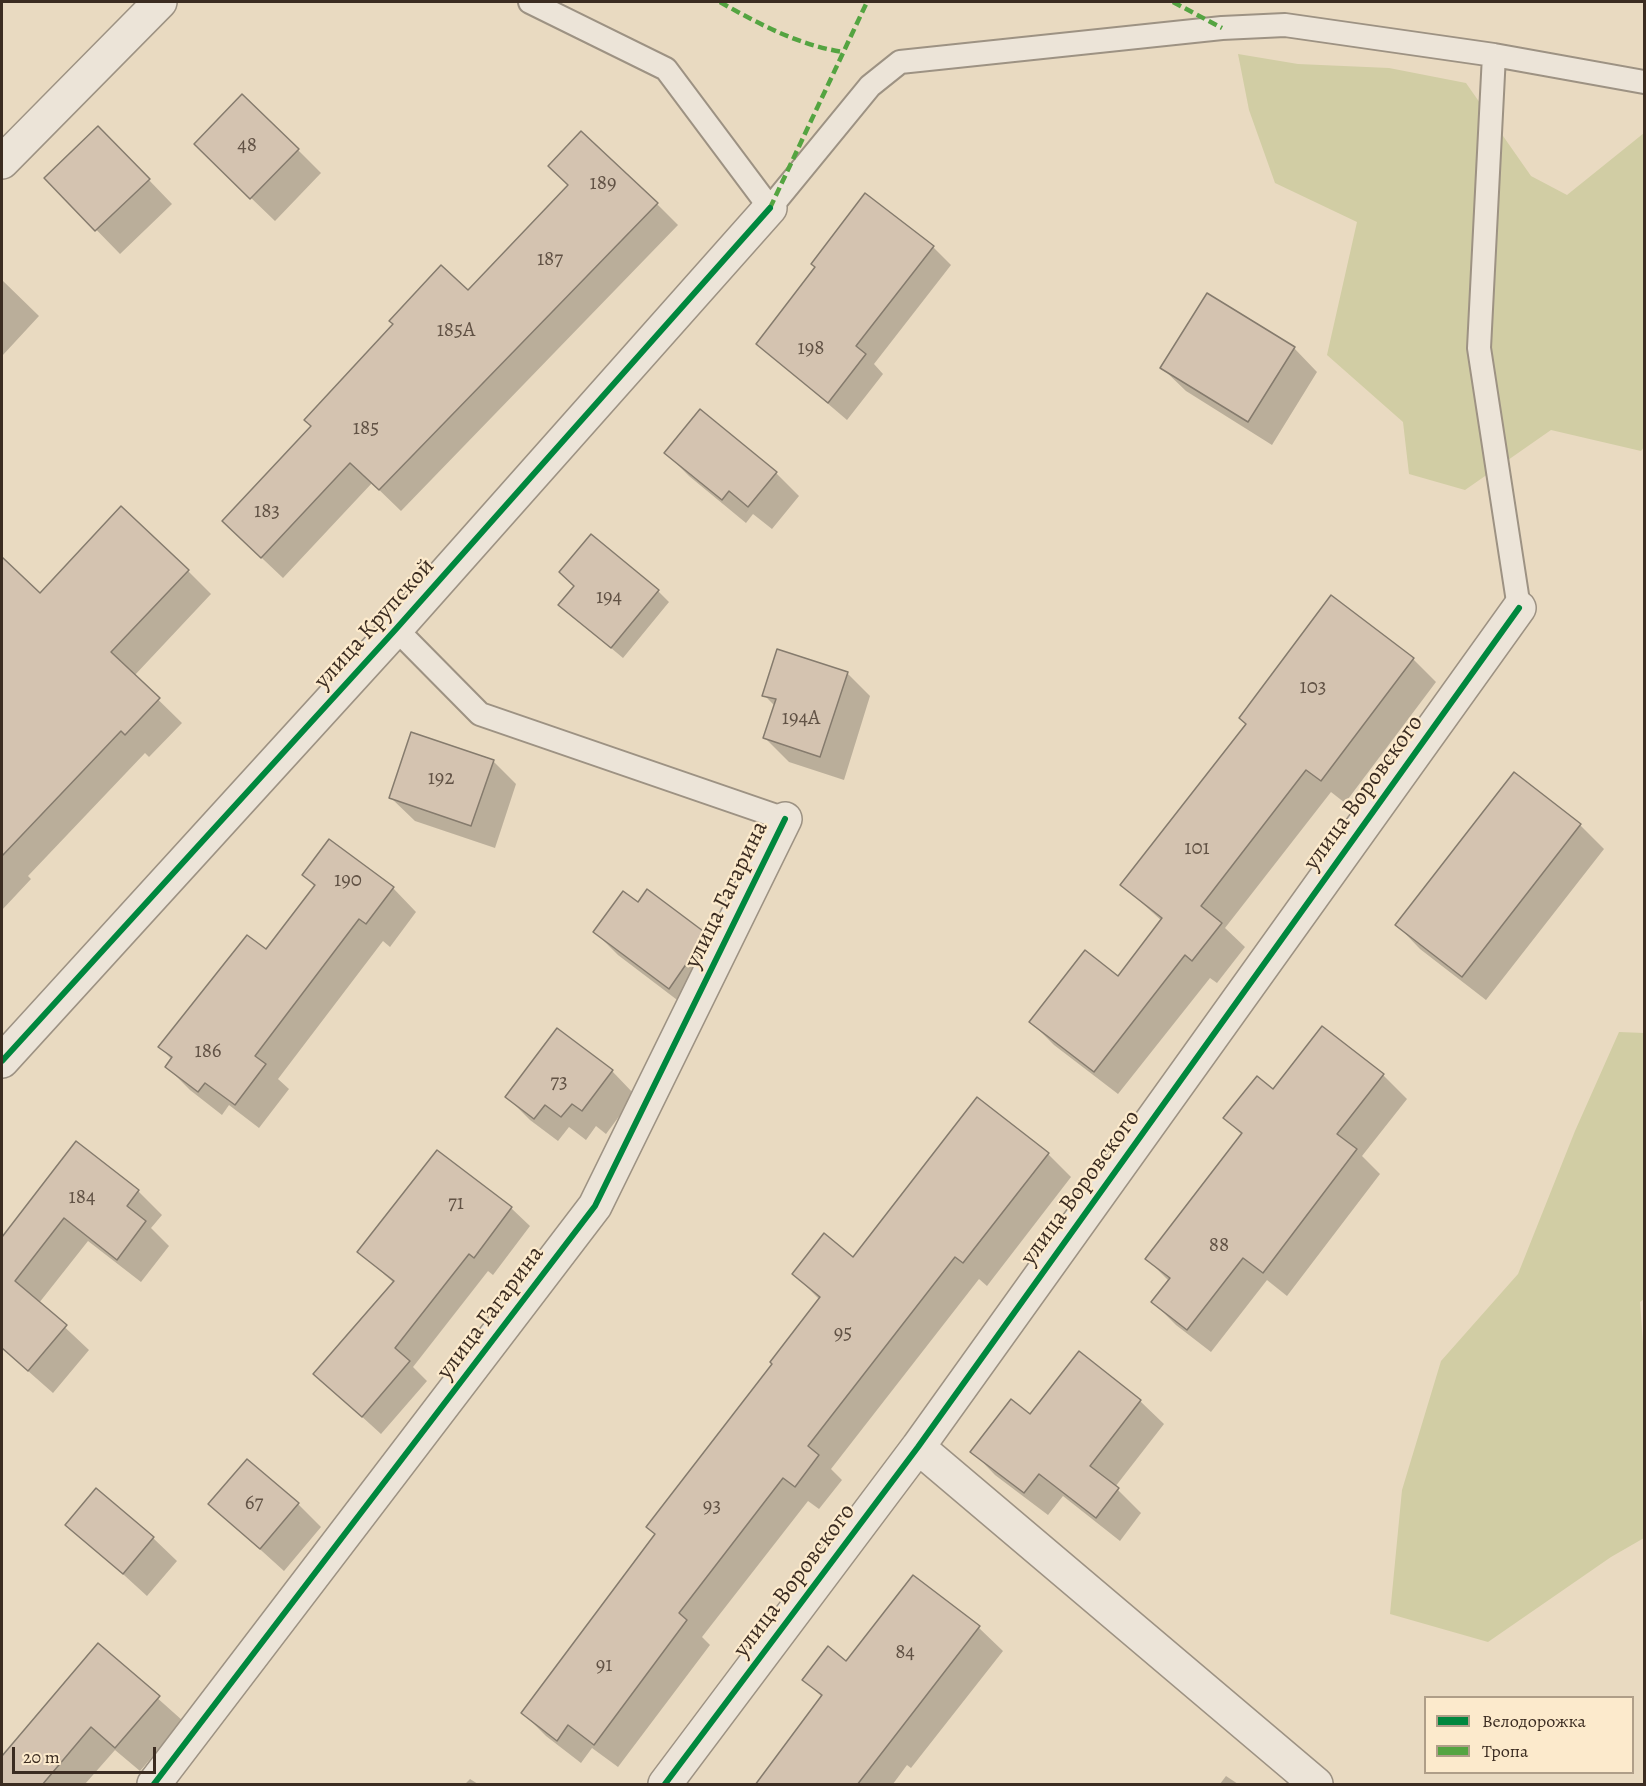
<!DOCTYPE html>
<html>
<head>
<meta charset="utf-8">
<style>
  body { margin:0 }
  #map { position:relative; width:1646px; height:1786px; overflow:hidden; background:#e9dac1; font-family:Alegreya,serif }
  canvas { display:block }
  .frame { position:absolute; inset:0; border:3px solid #3b2c21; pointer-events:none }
  .legend { position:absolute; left:1424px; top:1696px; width:210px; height:78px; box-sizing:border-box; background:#fceacc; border:2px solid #af9e88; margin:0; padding:8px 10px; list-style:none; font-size:18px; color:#3b2c21 }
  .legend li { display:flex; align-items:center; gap:12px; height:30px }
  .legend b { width:30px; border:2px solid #af9e88 }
  .scale { position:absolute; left:12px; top:1747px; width:144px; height:27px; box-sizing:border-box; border:3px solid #3b2c21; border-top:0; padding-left:8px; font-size:18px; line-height:21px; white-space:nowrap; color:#3b2c21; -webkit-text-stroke:4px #fceacc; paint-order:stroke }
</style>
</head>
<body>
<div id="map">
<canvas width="1646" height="1786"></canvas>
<div class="frame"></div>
<ul class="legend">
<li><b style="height:8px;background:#00873e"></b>Велодорожка</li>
<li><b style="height:8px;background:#54a441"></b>Тропа</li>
</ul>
<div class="scale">20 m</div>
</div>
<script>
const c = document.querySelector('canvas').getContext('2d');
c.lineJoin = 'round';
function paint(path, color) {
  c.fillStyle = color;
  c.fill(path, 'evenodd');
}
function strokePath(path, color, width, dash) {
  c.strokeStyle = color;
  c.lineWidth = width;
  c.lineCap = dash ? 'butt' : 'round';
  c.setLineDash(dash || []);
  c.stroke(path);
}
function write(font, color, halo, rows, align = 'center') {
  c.font = font + ' Alegreya,serif';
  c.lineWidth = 4.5;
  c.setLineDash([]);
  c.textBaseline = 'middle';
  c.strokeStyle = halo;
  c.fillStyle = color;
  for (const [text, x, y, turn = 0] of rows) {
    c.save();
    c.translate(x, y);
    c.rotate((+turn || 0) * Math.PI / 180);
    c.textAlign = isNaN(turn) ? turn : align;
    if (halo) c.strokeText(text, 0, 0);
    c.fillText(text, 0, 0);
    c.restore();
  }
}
paint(new Path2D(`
  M 1238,54 L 1298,64 L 1389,68 L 1466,83 L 1531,176 L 1567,195 L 1644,133 L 1644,447 L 1641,451 L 1551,430 L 1465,490 L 1409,474 L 1403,422 L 1327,355 L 1357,222 L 1275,183 L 1249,110 Z
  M 1619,1032 L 1644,1033 L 1644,1299 L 1640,1302 L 1644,1357 L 1644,1538 L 1611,1557 L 1488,1642 L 1390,1614 L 1402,1490 L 1441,1361 L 1518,1274 L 1575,1131 Z`), '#d1cda4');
paint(new Path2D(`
  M 298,150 L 321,173 L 275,221 L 220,168 Z
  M 122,152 L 172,204 L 120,254 L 46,178 Z
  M 657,204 L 678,225 L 401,511 L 372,483 L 283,578 L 245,542 Z
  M 933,247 L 951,265 L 874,364 L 883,374 L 847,420 L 758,344 Z
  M 2,280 L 39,316 L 2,356 Z
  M 1294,348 L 1317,372 L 1272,445 L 1186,391 L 1162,368 Z
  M 666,453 L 776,473 L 799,496 L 772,529 L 753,514 L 746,523 L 689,476 Z
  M 10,567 L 40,595 L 188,571 L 211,594 L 134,676 L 182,723 L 149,757 L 145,753 L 28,876 L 31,879 L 2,910 L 2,700 L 14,686 L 2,674 L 2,576 Z
  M 576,586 L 658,591 L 669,602 L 623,658 L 560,605 Z
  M 1413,659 L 1436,682 L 1345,803 L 1331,792 L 1225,928 L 1245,947 L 1217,983 L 1210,978 L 1118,1094 L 1054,1045 L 1031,1022 L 1118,978 L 1162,921 L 1122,885 Z
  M 847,673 L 870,696 L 844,780 L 789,762 L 765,738 L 775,706 L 764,695 Z
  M 493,761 L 516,784 L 495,848 L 415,821 L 391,798 Z
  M 1515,774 L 1580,825 L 1604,849 L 1486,1000 L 1420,949 L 1397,925 Z
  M 304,875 L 393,888 L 416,912 L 390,947 L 383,941 L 278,1079 L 289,1089 L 259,1128 L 229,1105 L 222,1115 L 190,1090 L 167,1067 L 172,1060 L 160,1047 L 266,951 L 315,887 Z
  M 648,891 L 706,936 L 730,959 L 693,1012 L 618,955 L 595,932 L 638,904 Z
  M 1322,1028 L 1383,1075 L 1407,1099 L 1362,1156 L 1380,1174 L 1287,1296 L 1267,1280 L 1211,1352 L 1176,1325 L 1153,1302 L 1169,1281 L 1147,1259 L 1242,1135 L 1225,1118 L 1273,1091 Z
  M 612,1071 L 635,1095 L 606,1134 L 596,1126 L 586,1140 L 569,1127 L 558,1141 L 530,1120 L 507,1097 Z
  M 76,1143 L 138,1191 L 162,1215 L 151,1228 L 169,1246 L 141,1282 L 88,1241 L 39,1303 L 89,1350 L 53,1393 L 2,1348 L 2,1237 Z
  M 438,1152 L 511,1208 L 530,1226 L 493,1275 L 488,1271 L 413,1367 L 427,1381 L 381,1434 L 315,1374 L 394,1283 L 359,1252 Z
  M 1048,1154 L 1071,1177 L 987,1286 L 979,1279 L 831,1469 L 842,1480 L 819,1509 L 808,1501 L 702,1637 L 710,1645 L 618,1767 L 592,1748 L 581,1763 L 546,1736 L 523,1713 L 657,1535 L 820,1300 L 794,1274 L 854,1259 Z
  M 1140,1401 L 1164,1424 L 1115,1487 L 1141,1513 L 1120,1541 L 1063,1496 L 1048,1515 L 995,1475 L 972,1451 L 1030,1416 Z
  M 210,1504 L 298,1504 L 321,1527 L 284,1571 Z
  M 68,1524 L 153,1538 L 177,1561 L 147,1596 Z
  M 913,1577 L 979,1628 L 1003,1651 L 911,1768 L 907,1765 L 893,1784 L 757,1784 L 822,1697 L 804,1680 L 846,1663 Z
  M 98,1645 L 183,1721 L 140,1771 L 115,1750 L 85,1784 L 2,1784 L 2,1763 Z
  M 1226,1776 L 1238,1784 L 1220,1784 Z
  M 470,1779 L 478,1784 L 465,1784 Z`), '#0003');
const building = new Path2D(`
  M 242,94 L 299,149 L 250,199 L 194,144 Z
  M 98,126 L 150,179 L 95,231 L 44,178 Z
  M 581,131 L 658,203 L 379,490 L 350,463 L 261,558 L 222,521 L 311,426 L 304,420 L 393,324 L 389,321 L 441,265 L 468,290 L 568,185 L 548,166 Z
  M 865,193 L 934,246 L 856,346 L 866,354 L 828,403 L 756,344 L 815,267 L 811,264 Z
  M 1207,293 L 1295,347 L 1248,422 L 1160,368 Z
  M 700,409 L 777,472 L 748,507 L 729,491 L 722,500 L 664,453 Z
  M 121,506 L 189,570 L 111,652 L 160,698 L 125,735 L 121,731 L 2,856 L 2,557 L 40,593 Z
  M 591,534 L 659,590 L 611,648 L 558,605 L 574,586 L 559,572 Z
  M 1331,595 L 1414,658 L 1321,781 L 1306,770 L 1201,906 L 1222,923 L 1192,961 L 1185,955 L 1094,1072 L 1029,1022 L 1085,950 L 1118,976 L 1162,918 L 1120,885 L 1246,724 L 1239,718 Z
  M 777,649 L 848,672 L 820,757 L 763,738 L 776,699 L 762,696 Z
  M 411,732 L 494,760 L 471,826 L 389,798 Z
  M 1514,772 L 1581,824 L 1462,977 L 1395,925 Z
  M 329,839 L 394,887 L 366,924 L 359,919 L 255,1056 L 266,1064 L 235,1105 L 205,1083 L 198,1092 L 165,1067 L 172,1057 L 158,1047 L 247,935 L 266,949 L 315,885 L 302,875 Z
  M 647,889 L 707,934 L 669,989 L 593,932 L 623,891 L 638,902 Z
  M 1322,1026 L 1384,1074 L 1337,1134 L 1357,1149 L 1263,1273 L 1243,1258 L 1187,1330 L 1151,1302 L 1170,1278 L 1145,1259 L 1242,1133 L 1223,1118 L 1257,1076 L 1273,1089 Z
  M 557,1028 L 613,1070 L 582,1111 L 572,1104 L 561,1117 L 545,1105 L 534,1119 L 505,1097 Z
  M 977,1097 L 1049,1153 L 963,1263 L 955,1257 L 808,1446 L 819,1455 L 795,1487 L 783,1478 L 679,1613 L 687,1620 L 594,1745 L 568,1725 L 557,1741 L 521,1713 L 655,1534 L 646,1527 L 772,1364 L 770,1362 L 820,1297 L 792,1274 L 824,1233 L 853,1257 Z
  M 76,1141 L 139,1190 L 127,1206 L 146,1221 L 117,1260 L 64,1218 L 15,1281 L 67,1325 L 28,1371 L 2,1348 L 2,1237 Z
  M 437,1150 L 512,1207 L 474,1258 L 469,1254 L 395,1348 L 410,1361 L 362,1417 L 313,1374 L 394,1281 L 357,1252 Z
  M 1079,1351 L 1141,1400 L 1090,1466 L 1119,1488 L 1096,1518 L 1039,1474 L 1024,1493 L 970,1452 L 1011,1399 L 1030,1414 Z
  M 247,1459 L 299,1503 L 260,1549 L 208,1504 Z
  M 96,1488 L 154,1537 L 123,1574 L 65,1525 Z
  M 913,1575 L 980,1626 L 857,1785 L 755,1785 L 822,1695 L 802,1680 L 828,1646 L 846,1661 Z
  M 98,1643 L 160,1696 L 115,1748 L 91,1727 L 42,1785 L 2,1785 L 2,1756 Z`);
paint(building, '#d4c3b0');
strokePath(building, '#857b6d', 1.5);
const service = new Path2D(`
  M 530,2 L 666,69 L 770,208 L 870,86 L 900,62 L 1222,28 L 1285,25 L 1494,55 L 1479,348 L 1519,608
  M 1494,55 L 1644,82
  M 396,629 L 480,714 L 785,819`);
const minor = new Path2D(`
  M 2,162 L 160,2
  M 2,1061 L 396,629 L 770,208
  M 918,1447 L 1316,1784
  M 154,1784 L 595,1206 L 785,819
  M 665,1784 L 918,1447 L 1519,608`);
strokePath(service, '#9d9283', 26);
strokePath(minor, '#9d9283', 36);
strokePath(service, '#ece4d8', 22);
strokePath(minor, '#ece4d8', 33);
strokePath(new Path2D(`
  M 720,2 C 759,24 798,45 843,52
  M 1173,2 L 1222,28
  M 770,208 L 867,2`), '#54a441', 4.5, [9, 4.5]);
strokePath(new Path2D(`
  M 2,1061 L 396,629 L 770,208
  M 154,1784 L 595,1206 L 785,819
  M 665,1784 L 918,1447 L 1519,608`), '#00873e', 6);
write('21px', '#615245', null, [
  ["48",247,146],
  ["189",603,184],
  ["187",550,260],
  ["185А",456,331],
  ["198",811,349],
  ["185",366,429],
  ["183",267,512],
  ["194",609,598],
  ["103",1313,688],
  ["194А",801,719],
  ["192",441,779],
  ["101",1197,849],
  ["190",348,881],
  ["186",208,1052],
  ["73",559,1083],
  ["184",82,1198],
  ["71",456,1204],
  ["88",1219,1246],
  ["95",843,1334],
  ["67",254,1504],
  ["93",712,1507],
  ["84",905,1653],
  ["91",604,1666]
]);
write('24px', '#3b2c21', '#fceacc', [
  ["улица Крупской",375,624,-48],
  ["улица Воровского",1364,793,-54],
  ["улица Гагарина",727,895,-64],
  ["улица Воровского",1081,1188,-54],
  ["улица Гагарина",491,1313,-53],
  ["улица Воровского",795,1581,-53]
]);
</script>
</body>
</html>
